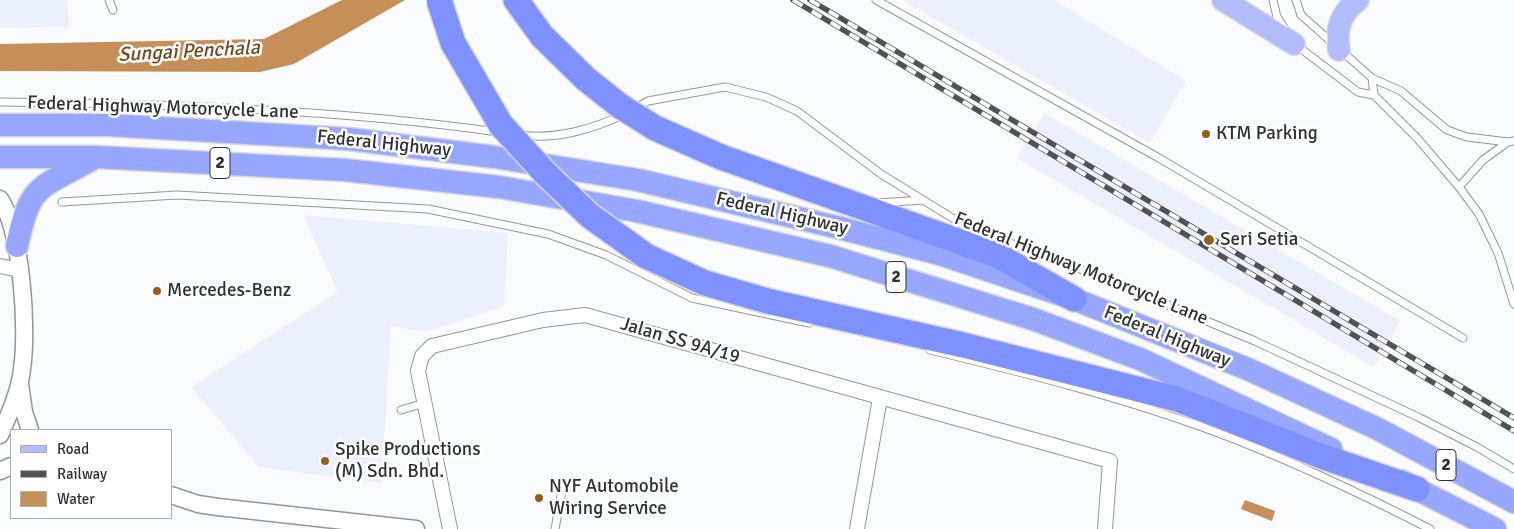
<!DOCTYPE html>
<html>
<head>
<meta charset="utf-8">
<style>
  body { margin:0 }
  #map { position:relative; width:1514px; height:529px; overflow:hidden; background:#fafbfd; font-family:Signika,sans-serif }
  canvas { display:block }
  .legend { position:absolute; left:10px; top:429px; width:162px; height:90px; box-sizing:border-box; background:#fff; border:1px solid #acadae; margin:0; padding:6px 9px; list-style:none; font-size:15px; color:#303135 }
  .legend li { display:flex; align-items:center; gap:10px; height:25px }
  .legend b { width:25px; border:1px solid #acadae }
</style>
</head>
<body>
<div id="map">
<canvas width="1514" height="529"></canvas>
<ul class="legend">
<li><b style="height:6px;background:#b2bdfe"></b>Road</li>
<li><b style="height:6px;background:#515255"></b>Railway</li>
<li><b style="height:14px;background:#c78f58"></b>Water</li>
</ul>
</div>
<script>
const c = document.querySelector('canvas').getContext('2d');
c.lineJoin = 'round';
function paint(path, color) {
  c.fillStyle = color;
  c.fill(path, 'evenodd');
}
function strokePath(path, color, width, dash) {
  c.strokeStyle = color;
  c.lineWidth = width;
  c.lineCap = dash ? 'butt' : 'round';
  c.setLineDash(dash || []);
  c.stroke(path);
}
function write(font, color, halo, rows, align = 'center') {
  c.font = font + ' Signika,sans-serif';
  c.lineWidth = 5;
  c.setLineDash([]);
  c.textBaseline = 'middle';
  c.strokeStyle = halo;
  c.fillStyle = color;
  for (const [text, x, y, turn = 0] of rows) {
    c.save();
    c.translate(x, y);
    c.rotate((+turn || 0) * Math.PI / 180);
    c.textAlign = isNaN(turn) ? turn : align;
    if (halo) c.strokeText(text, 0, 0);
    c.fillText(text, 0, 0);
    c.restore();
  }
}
paint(new Path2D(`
  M 0,0 L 67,0 L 69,27 L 0,28 Z
  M 902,0 L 1054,0 L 1186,81 L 1150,143 Z
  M 1044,113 L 1400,321 L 1374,367 L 1017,158 Z
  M 303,215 L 508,233 L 504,306 L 426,332 L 391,326 L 381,483 L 259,467 L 191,387 L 338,292 Z`), '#ebeffe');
paint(new Path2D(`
  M 342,0 L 405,0 L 294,64 L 260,72 L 0,71 L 0,44 L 264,39 Z
  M 1245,500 L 1275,511 L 1272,521 L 1241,509 Z`), '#c78f58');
const service = new Path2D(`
  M 109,0 L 113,10
  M 876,0 L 1159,158 L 1463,338
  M 1273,0 L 1277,17 L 1286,31
  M 1296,0 L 1301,15 L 1372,78 L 1374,95
  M 1296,45 L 1358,92 L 1374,95 L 1417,138 L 1459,187 L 1479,214 L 1498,253 L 1514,304
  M 1372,78 L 1401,91 L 1447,130 L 1467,137 L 1508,142 L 1514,141
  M 0,102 C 167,104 333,109 498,132
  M 634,109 L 648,101 L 725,87 L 766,97 L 797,111 L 881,174 L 962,224 L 992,237 L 1049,256 L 1255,341 L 1418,417 L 1477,447 L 1514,469
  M 521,135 C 555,140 594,129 624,114
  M 1459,187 L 1483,160 L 1508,142
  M 62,202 L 177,195 L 428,209 L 548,234 L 606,255 L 692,298 L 809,323
  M 878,203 L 923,200
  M 930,350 C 1025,373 1121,397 1213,431 C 1288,459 1360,493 1430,529
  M 401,410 L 425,403
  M 555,529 L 563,485`);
const minor = new Path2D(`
  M 0,266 L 20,270
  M 450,529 L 418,371 L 422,356 L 432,346 L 543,320 L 585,315 L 1110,461 L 1105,529
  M 857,529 L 880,398`);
const tertiary = new Path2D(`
  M 0,199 C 22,232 28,330 22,369 C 20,390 9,415 0,435
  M 20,384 L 24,412 L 30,430
  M 0,471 L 11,466
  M 171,495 L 198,504 L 218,507 L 416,529`);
const primary = new Path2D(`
  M 1223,0 L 1294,44
  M 1339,50 C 1335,28 1341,13 1358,0`);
const trunk = new Path2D(`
  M 0,125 L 108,125 L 349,139 L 494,157 L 638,180 L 836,227 L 940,254 L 1074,299 L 1250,370 L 1378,429 L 1514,502
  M 0,157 L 96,157 L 345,170 L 499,187 L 637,211 L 830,256 L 1033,319 L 1140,359 L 1331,449
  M 17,246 C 30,183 39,189 91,160
  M 1401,481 L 1495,529`);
const motorway = new Path2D(`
  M 516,0 L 542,36 L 586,79
  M 655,128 L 721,157 L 997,255 L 1074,299
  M 771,302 L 963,345 L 1177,399 L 1321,456 L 1417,489`);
strokePath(service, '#9295a0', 9);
strokePath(minor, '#9295a0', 16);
strokePath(tertiary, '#9295a0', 19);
strokePath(primary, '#d6d6d7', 24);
strokePath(trunk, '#d6d6d7', 25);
strokePath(motorway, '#d6d6d7', 28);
strokePath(service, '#fff', 7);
strokePath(minor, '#fff', 14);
strokePath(tertiary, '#fff', 16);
strokePath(primary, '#b2bdfe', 21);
strokePath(trunk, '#98a7fe', 22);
strokePath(motorway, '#7f91fe', 25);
const rail = new Path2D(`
  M 793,0 L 1514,431
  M 810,0 L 1514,418`);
strokePath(rail, '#515255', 5.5);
strokePath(rail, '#fff', 4, [11]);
const motorwayBridge = new Path2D(`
  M 439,0 L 453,43 L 501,125 L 546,174 L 590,216 L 646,256 L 705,283 L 771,302
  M 586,79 L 620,106 L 655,128`);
strokePath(motorwayBridge, '#d6d6d7', 28, []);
strokePath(motorwayBridge, '#7f91fe', 25);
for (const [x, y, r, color] of [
  [1206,134,5,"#975d1b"],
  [1209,240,6,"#975d1b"],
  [157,291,5,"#975d1b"],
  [325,461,5,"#975d1b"],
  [539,498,5,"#975d1b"]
]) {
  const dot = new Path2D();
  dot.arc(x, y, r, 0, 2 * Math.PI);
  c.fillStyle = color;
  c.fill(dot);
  strokePath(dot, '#fff', 2);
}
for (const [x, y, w] of [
  [220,163,20],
  [896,277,20],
  [1446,465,20]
]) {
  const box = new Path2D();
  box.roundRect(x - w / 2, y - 15.5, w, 31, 4);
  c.fillStyle = '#fff';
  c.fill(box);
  strokePath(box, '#303135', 1);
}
write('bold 18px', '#303135', null, [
  ["2",220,163],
  ["2",896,277],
  ["2",1446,465]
]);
write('19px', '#303135', '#fff', [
  ["Federal Highway Motorcycle Lane",163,108,2],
  ["Federal Highway",384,144,6],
  ["Federal Highway",782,214,13],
  ["Federal Highway Motorcycle Lane",1081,269,22],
  ["Federal Highway",1167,337,22],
  ["Jalan SS 9A/19",680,341,16]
]);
write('19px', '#303135', '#fff', [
  ["KTM Parking",1216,134],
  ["Seri Setia",1220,240],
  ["Mercedes-Benz",167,291],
  ["Spike Productions",335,450],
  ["(M) Sdn. Bhd.",335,472],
  ["NYF Automobile",549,487],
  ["Wiring Service",549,509]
], 'left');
write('italic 20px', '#714a21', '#fff', [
  ["Sungai Penchala",189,52,-3]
]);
</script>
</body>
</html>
